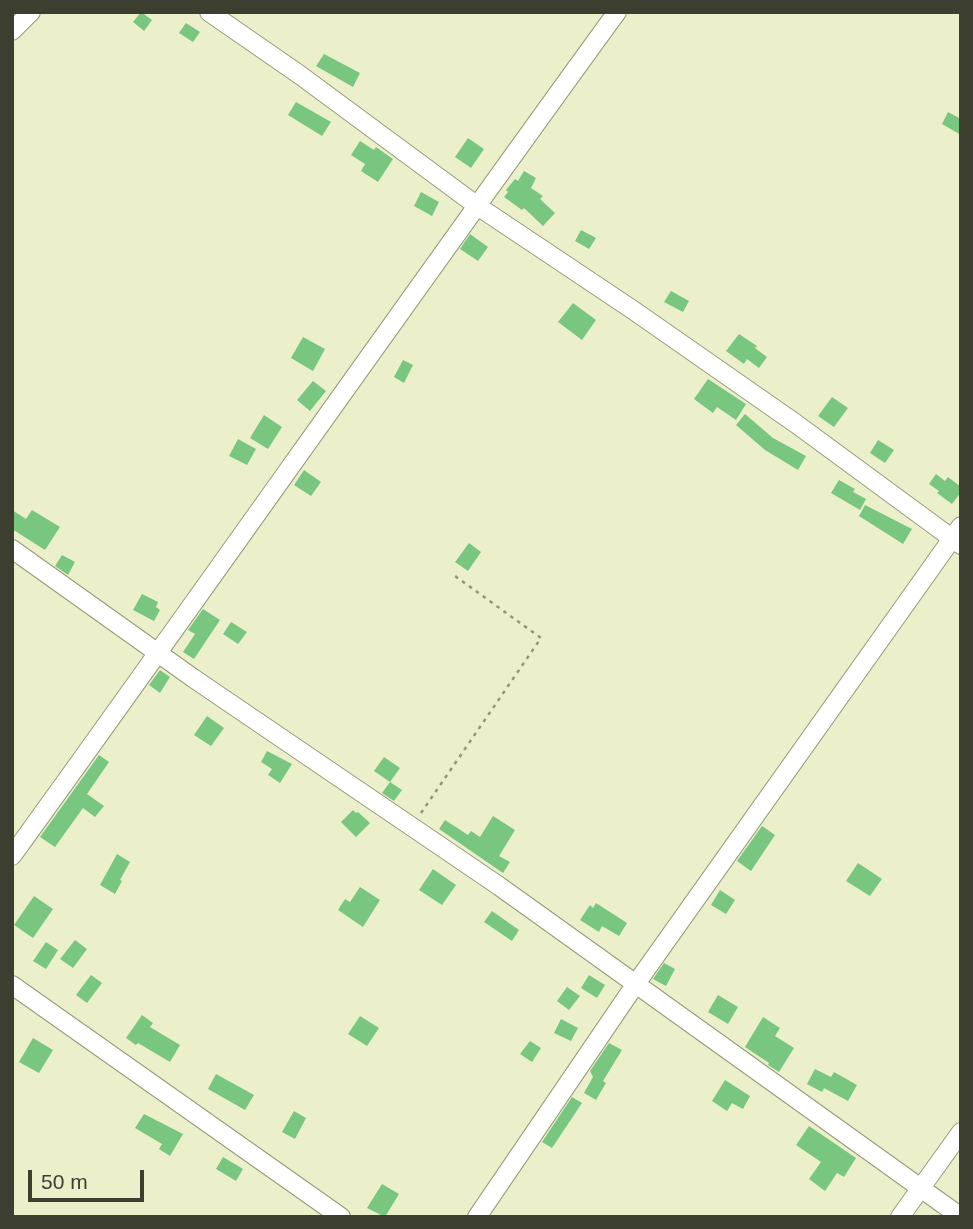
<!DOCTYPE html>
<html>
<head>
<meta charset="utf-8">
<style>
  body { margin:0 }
  #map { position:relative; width:973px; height:1229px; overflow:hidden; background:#ebf0cb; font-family:Helvetica,sans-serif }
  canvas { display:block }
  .frame { position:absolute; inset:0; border:14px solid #3c3e2f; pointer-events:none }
  .scale { position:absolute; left:28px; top:1170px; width:116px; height:32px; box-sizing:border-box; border:4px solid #3c3e2f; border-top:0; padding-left:9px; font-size:21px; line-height:24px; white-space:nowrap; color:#3c3e2f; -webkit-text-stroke:5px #ebf0cb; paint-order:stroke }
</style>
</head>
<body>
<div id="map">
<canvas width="973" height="1229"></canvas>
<div class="frame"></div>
<div class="scale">50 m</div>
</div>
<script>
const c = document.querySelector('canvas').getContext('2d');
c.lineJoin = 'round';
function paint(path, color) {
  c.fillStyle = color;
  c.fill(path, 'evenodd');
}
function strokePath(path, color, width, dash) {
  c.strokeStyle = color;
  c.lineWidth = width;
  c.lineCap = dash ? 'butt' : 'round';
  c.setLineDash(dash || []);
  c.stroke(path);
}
paint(new Path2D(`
  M 141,12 L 152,20 L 144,31 L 133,22 Z
  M 186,23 L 200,32 L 193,42 L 179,33 Z
  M 324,54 L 360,73 L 353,87 L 316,66 Z
  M 296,102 L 331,122 L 322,136 L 288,115 Z
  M 948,112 L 961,119 L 961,135 L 942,124 Z
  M 468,138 L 484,149 L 471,168 L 455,157 Z
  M 360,141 L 374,150 L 376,147 L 393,159 L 378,182 L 361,171 L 365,164 L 351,155 Z
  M 524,171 L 536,178 L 531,188 L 543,196 L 540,199 L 555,213 L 543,226 L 524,208 L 522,210 L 504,197 L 508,192 L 506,190 L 515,179 L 518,181 Z
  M 421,192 L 439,202 L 432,216 L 414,206 Z
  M 581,230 L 596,238 L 589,249 L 575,241 Z
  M 470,234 L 488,247 L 478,261 L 460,249 Z
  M 671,291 L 689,301 L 683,312 L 664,302 Z
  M 573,303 L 596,320 L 582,340 L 558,322 Z
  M 739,334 L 757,346 L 755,348 L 767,357 L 759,368 L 747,359 L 744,364 L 726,351 Z
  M 303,337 L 325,349 L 313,371 L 291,358 Z
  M 403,360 L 413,365 L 404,383 L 394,377 Z
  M 708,379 L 746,404 L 736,420 L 717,407 L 713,413 L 694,399 Z
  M 313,381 L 326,391 L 310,411 L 297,400 Z
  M 832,397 L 848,408 L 834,427 L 818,416 Z
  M 745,414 L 773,438 L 806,456 L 798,470 L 765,450 L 736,425 Z
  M 264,415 L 282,427 L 268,449 L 250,438 Z
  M 238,439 L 256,449 L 247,465 L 229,456 Z
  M 878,440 L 894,450 L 885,463 L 870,453 Z
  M 304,470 L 321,482 L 311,496 L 294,485 Z
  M 936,474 L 945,481 L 948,477 L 961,487 L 961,492 L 952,504 L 937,493 L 939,491 L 929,484 Z
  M 839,480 L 855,489 L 853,492 L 866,499 L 860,510 L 831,493 Z
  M 865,505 L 912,529 L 903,544 L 859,516 Z
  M 12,510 L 26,519 L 32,510 L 60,527 L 45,550 L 12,529 Z
  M 469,543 L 481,552 L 468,571 L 455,562 Z
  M 62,555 L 75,562 L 68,575 L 55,566 Z
  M 142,594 L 158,602 L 156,607 L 160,610 L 154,621 L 133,610 Z
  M 203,609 L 220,620 L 194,659 L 183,652 L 195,634 L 188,630 Z
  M 231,622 L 247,632 L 238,644 L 223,634 Z
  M 160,670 L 170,677 L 160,693 L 149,685 Z
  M 207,716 L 224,728 L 211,746 L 194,735 Z
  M 267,751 L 292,764 L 280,783 L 268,775 L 272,769 L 261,762 Z
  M 99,755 L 109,762 L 87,794 L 104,806 L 95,817 L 83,808 L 55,847 L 40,837 Z
  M 384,757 L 400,768 L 390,782 L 374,771 Z
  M 390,782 L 402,790 L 394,801 L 382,793 Z
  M 353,810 L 356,813 L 358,812 L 370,823 L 356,837 L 341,822 Z
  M 493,816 L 515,830 L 499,856 L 510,862 L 503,873 L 439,829 L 445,820 L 468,835 L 471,831 L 480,837 Z
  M 762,826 L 775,835 L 751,871 L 737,861 Z
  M 117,854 L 130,862 L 120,880 L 122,881 L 115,894 L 100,885 Z
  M 858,863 L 882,879 L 870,896 L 846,881 Z
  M 433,869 L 456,885 L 442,905 L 419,890 Z
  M 360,887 L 380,900 L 363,927 L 338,910 L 345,899 L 350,902 Z
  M 720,890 L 735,900 L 726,914 L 711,905 Z
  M 34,896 L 53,909 L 33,938 L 14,925 Z
  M 596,903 L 627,923 L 619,936 L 602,926 L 599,932 L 580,920 L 590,905 L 593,908 Z
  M 492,911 L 519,930 L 512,941 L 484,922 Z
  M 75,940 L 87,949 L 73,968 L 60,959 Z
  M 46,942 L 58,950 L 46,969 L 33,961 Z
  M 664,963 L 675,969 L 666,986 L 653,979 Z
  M 91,975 L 102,983 L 87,1003 L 76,995 Z
  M 589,975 L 605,985 L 597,998 L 581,988 Z
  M 567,987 L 580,996 L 569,1010 L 557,1001 Z
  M 718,995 L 738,1007 L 728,1024 L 708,1012 Z
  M 142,1015 L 153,1023 L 150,1027 L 180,1045 L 170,1062 L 138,1043 L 136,1045 L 126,1038 Z
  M 360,1016 L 379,1028 L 367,1046 L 348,1034 Z
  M 763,1017 L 780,1028 L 775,1036 L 794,1048 L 779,1072 L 768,1065 L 769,1063 L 745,1047 Z
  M 561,1019 L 578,1028 L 571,1041 L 554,1033 Z
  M 33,1038 L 53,1050 L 39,1073 L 19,1062 Z
  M 530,1041 L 541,1048 L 532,1062 L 520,1054 Z
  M 609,1043 L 622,1050 L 603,1081 L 606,1083 L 596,1100 L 584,1093 L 593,1077 L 590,1071 Z
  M 815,1069 L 831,1077 L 834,1072 L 857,1085 L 848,1101 L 824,1088 L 822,1092 L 807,1084 Z
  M 216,1074 L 254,1095 L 245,1110 L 208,1089 Z
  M 725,1080 L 750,1096 L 743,1109 L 732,1103 L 727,1111 L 712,1101 Z
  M 572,1097 L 582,1103 L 552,1148 L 542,1142 Z
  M 294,1111 L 306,1118 L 295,1139 L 282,1132 Z
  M 144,1114 L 183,1134 L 170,1156 L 159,1149 L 162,1144 L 135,1128 Z
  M 809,1126 L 856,1158 L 844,1177 L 837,1173 L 825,1191 L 809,1179 L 821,1162 L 796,1145 Z
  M 223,1157 L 243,1169 L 236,1181 L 216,1169 Z
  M 382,1184 L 399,1194 L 385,1217 L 367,1208 Z`), '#78c680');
const minor = new Path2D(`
  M 209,12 L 300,75 L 476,205 L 633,310 L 795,423 L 961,545
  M 12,31 L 31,12
  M 12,549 L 193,678 L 499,886 L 961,1217
  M 12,856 C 215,575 413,292 617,12
  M 12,985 L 341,1217
  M 477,1217 L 635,985 L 961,526
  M 900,1217 L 961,1132`);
strokePath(minor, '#969b78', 20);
strokePath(new Path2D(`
  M 421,813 L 541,638 L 455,576`), '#92957c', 2.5, [3.5, 5]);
strokePath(minor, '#fff', 18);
</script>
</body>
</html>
